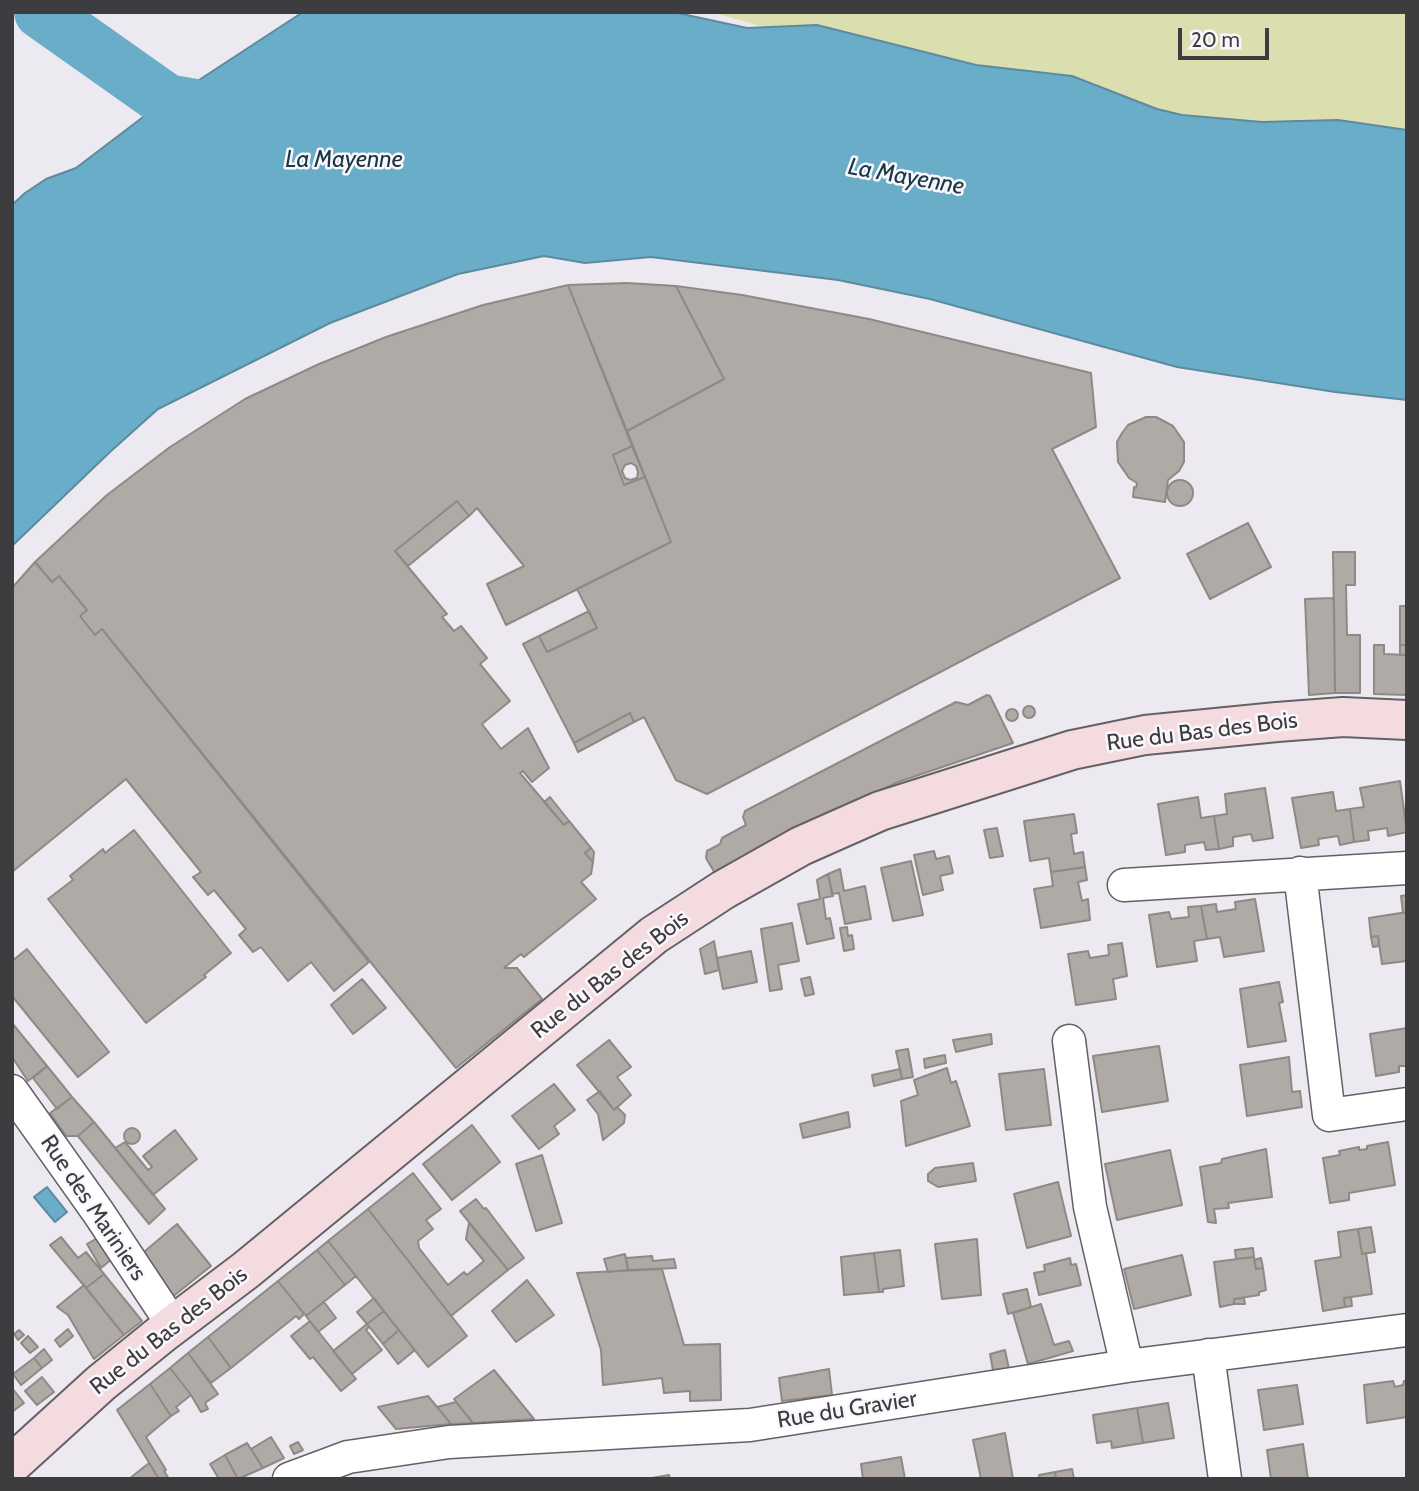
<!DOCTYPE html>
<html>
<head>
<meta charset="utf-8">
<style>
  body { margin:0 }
  #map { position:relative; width:1419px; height:1491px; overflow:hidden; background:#eceaf0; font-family:Cabin,sans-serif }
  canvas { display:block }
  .frame { position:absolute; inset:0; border:14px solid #3d3c3e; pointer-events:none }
  .scale { position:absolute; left:1178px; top:28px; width:91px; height:32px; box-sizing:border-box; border:4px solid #3d3c3e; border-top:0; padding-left:9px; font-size:21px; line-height:24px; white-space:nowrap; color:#3d3c3e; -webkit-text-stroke:5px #faf7fd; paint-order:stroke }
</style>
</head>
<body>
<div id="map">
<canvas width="1419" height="1491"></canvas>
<div class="frame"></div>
<div class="scale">20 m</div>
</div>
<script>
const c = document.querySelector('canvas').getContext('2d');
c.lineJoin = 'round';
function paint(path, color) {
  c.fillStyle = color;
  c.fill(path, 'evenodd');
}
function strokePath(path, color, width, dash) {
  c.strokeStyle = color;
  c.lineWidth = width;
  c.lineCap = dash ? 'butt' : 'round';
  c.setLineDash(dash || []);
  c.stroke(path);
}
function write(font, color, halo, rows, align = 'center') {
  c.font = font + ' Cabin,sans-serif';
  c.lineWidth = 5;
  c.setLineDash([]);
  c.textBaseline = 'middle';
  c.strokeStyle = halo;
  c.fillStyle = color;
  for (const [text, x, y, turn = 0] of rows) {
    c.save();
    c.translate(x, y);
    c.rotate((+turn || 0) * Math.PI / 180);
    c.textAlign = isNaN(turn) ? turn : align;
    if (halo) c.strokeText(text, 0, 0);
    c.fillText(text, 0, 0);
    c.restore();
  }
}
paint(new Path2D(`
  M 711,12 L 1407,12 L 1407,153 L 1128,130 Z`), '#dbdeae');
const water = new Path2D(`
  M 303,12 L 673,12 L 747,28 L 817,25 L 976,65 L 1072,76 L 1157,109 L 1182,115 L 1262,122 L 1338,120 L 1407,130 L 1407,400 L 1335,392 L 1177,367 L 930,299 L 838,280 L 651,257 L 585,263 L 544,256 L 458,274 L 330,323 L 158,409 L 110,452 L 12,546 L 12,205 L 25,193 L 46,179 L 76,168 L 147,114 Z
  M 47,1187 L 67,1212 L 55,1222 L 34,1197 Z`);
paint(water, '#6aadc8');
strokePath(water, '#5c8b9f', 2);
strokePath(new Path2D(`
  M 41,12 L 167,101 L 242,114`), '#6aadc8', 54);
const building = new Path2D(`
  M 627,283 L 676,286 L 724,379 L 627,431 L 568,285 Z
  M 568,285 L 632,446 L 613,455 L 624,485 L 645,477 L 671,542 L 506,625 L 487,584 L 524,566 L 477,508 L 469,516 L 457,501 L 395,551 L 447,614 L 442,617 L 454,631 L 461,626 L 487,658 L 480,664 L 510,701 L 482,724 L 501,749 L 528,728 L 549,768 L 532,782 L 523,771 L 520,773 L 564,825 L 569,821 L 591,848 L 585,853 L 593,862 L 591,874 L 581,882 L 596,899 L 524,957 L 521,954 L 504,968 L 517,968 L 542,999 L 456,1068 L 102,629 L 95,635 L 80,616 L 87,610 L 59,576 L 52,582 L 35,562 L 107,495 L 170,447 L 245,399 L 319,364 L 386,337 L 483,305 Z
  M 676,286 L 742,295 L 869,319 L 1091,373 L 1096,427 L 1052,449 L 1120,578 L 707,794 L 676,780 L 644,717 L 634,722 L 630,713 L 574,743 L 523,644 L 539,636 L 547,652 L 597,628 L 577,589 L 671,542 L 627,431 L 724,379 Z
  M 1146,417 L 1156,417 L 1173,426 L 1184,442 L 1184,462 L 1179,471 L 1168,480 L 1165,502 L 1133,497 L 1134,487 L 1136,488 L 1137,483 L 1129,478 L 1118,462 L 1117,442 L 1122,433 L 1128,425 Z
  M 632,446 L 645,477 L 624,485 L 613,455 ZM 631,463 L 636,466 L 638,472 L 637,478 L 630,480 L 625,478 L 622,471 L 625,465 Z
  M1167 493a13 13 0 1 1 26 0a13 13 0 1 1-26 0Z
  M 457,501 L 469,516 L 408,566 L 395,551 Z
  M 1248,523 L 1271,567 L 1210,599 L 1187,554 Z
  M 1333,552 L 1355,552 L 1355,585 L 1346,585 L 1347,635 L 1360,635 L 1360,693 L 1335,693 Z
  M 35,562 L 52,582 L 59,576 L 87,610 L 80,616 L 95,635 L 102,629 L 369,962 L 334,991 L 311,962 L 288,981 L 261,947 L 253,952 L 239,935 L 246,929 L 214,890 L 208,895 L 193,877 L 201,872 L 126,779 L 12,872 L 12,588 Z
  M 1334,598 L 1335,693 L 1309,695 L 1305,599 Z
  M 1400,606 L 1407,606 L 1407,645 L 1400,645 Z
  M 589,611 L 597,628 L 547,652 L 539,636 Z
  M 1374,645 L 1384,645 L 1384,654 L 1407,655 L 1407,695 L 1374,694 Z
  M 1400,645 L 1407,645 L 1407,655 L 1400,655 Z
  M 987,695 L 990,696 L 1013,743 L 898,782 L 760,847 L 716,875 L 706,858 L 707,851 L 720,844 L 722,838 L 746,825 L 743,817 L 745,811 L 956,702 L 968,705 Z
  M1023 712a6 6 0 1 1 12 0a6 6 0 1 1-12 0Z
  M1006 715a6 6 0 1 1 12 0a6 6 0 1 1-12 0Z
  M 630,713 L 634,722 L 578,752 L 574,743 Z
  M 1400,781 L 1407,832 L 1388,836 L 1387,828 L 1368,831 L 1369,840 L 1354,842 L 1350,809 L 1364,807 L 1360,788 Z
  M 1265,788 L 1273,838 L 1253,841 L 1251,834 L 1233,837 L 1233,846 L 1219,849 L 1214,816 L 1227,814 L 1225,794 Z
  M 1333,792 L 1336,811 L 1350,809 L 1354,842 L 1340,845 L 1338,836 L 1318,839 L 1319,845 L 1301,848 L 1292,798 Z
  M 550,797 L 569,821 L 564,825 L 544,802 Z
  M 1198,797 L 1201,818 L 1214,816 L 1219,849 L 1206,850 L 1204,842 L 1185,845 L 1185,852 L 1166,855 L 1158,804 Z
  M 1074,814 L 1077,833 L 1071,834 L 1074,854 L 1083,852 L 1085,867 L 1051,872 L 1049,858 L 1030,861 L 1024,821 Z
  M 997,828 L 1003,856 L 990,858 L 984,830 Z
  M 134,830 L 231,953 L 204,975 L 206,977 L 146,1023 L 48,899 L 73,880 L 70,876 L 103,849 L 105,853 Z
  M 591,848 L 594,852 L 593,862 L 585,853 Z
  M 934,851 L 936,859 L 949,856 L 953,873 L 940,876 L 943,890 L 923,895 L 914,855 Z
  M 911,861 L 923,915 L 893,921 L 881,868 Z
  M 1085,867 L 1087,880 L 1078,882 L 1082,901 L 1088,899 L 1090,920 L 1041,928 L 1034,889 L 1053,886 L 1051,872 Z
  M 840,869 L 844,891 L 865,886 L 871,919 L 845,924 L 839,893 L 832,894 L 828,874 Z
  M 828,874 L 833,896 L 823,898 L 826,919 L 830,918 L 834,938 L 807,944 L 798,904 L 820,899 L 817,880 Z
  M 1407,895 L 1407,912 L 1403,913 L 1401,896 Z
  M 1255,899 L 1264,951 L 1224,957 L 1220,937 L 1207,939 L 1201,906 L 1216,904 L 1217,912 L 1236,909 L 1235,902 Z
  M 1201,906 L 1207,939 L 1194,941 L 1197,961 L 1157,967 L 1149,915 L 1169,912 L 1171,919 L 1189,917 L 1188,907 Z
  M 1407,912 L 1407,961 L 1382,964 L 1378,936 L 1371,937 L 1369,918 Z
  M 792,923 L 799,961 L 778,965 L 782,989 L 770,991 L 761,929 Z
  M 847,927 L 848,936 L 852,935 L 854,949 L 844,951 L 840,928 Z
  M 1378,936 L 1379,946 L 1373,947 L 1371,937 Z
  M 714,941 L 719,970 L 705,974 L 700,949 Z
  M 1122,943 L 1127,976 L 1113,979 L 1116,999 L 1076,1005 L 1068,954 L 1088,951 L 1090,958 L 1109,955 L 1108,945 Z
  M 27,949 L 109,1052 L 78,1077 L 12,996 L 12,961 Z
  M 751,951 L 757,982 L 723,989 L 717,958 Z
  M 810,977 L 814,994 L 805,996 L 801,979 Z
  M 362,979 L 386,1008 L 353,1034 L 331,1005 Z
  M 1279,982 L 1283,1002 L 1279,1003 L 1286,1041 L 1248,1047 L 1240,989 Z
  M 12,1023 L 47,1066 L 28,1081 L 12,1057 Z
  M 1407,1028 L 1407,1066 L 1399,1066 L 1399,1072 L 1376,1076 L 1370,1034 Z
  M 991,1034 L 992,1044 L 956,1052 L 953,1040 Z
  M 609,1040 L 631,1067 L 617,1077 L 631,1095 L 614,1110 L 577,1065 Z
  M 1159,1046 L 1168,1101 L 1102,1112 L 1093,1056 Z
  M 908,1049 L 913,1077 L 902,1079 L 896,1051 Z
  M 945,1055 L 946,1063 L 925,1068 L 924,1059 Z
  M 1289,1057 L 1292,1092 L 1300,1091 L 1302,1107 L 1247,1116 L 1240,1065 Z
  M 47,1066 L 72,1097 L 57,1109 L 33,1078 Z
  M 947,1068 L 951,1083 L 956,1081 L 970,1126 L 906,1146 L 901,1101 L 918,1095 L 914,1080 Z
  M 900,1069 L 902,1079 L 874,1086 L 872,1075 Z
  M 1044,1069 L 1051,1125 L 1006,1130 L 999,1074 Z
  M 554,1084 L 575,1110 L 554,1126 L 559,1134 L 539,1149 L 512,1116 Z
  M 600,1091 L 614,1110 L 617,1107 L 625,1115 L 624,1123 L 603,1140 L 598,1114 L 587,1100 Z
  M 72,1097 L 94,1122 L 78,1136 L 66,1136 L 50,1113 Z
  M 848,1112 L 850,1127 L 803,1138 L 800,1124 Z
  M 94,1122 L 165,1209 L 149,1224 L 78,1136 Z
  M 472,1125 L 500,1162 L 452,1200 L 423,1164 Z
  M124 1136a8 8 0 1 1 16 0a8 8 0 1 1-16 0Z
  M 175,1130 L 197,1159 L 153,1195 L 115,1148 L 125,1142 L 148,1170 L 152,1167 L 143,1156 Z
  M 1388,1142 L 1395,1185 L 1349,1193 L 1349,1200 L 1330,1203 L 1323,1158 L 1340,1155 L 1339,1151 L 1359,1147 L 1359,1150 L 1367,1149 L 1367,1146 Z
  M 1266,1149 L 1272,1197 L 1228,1203 L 1229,1208 L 1214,1209 L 1216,1223 L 1208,1222 L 1200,1167 L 1221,1163 L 1222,1159 Z
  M 1170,1150 L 1182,1205 L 1117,1220 L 1105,1164 Z
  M 542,1155 L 562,1223 L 536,1231 L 516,1164 Z
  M 973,1163 L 976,1181 L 938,1187 L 928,1181 L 928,1174 L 935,1168 Z
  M 413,1173 L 441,1209 L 426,1220 L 433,1229 L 418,1241 L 419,1248 L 448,1285 L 464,1272 L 467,1275 L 484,1261 L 466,1239 L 469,1223 L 508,1270 L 451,1316 L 368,1209 Z
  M 1058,1182 L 1071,1236 L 1027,1248 L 1014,1194 Z
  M 476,1199 L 484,1209 L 486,1208 L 524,1258 L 508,1270 L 460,1211 Z
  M 368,1209 L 467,1336 L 428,1367 L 328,1241 Z
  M 177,1224 L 211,1266 L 171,1298 L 138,1257 Z
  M 1371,1227 L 1375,1252 L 1362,1254 L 1358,1229 Z
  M 1358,1229 L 1362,1254 L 1366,1253 L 1372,1294 L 1344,1298 L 1345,1307 L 1323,1311 L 1315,1261 L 1341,1257 L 1338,1232 Z
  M 61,1237 L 78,1258 L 86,1252 L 104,1274 L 86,1288 L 50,1245 Z
  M 99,1237 L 112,1259 L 101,1268 L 87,1244 Z
  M 977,1239 L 981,1295 L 942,1299 L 935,1244 Z
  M 328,1241 L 356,1276 L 345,1285 L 317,1250 Z
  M 1253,1248 L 1254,1257 L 1236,1259 L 1235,1250 Z
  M 317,1250 L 345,1285 L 306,1316 L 278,1281 Z
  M 900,1250 L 904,1286 L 883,1289 L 883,1292 L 879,1292 L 874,1253 Z
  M 874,1253 L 879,1292 L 844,1295 L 841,1257 Z
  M 625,1254 L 628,1270 L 608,1272 L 604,1259 Z
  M 1182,1255 L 1191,1295 L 1134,1309 L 1124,1269 Z
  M 652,1256 L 653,1261 L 674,1259 L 676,1268 L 628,1270 L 626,1258 Z
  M 1254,1257 L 1256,1269 L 1263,1268 L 1266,1290 L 1259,1292 L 1259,1295 L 1234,1299 L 1234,1304 L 1220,1307 L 1214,1262 Z
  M 1070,1258 L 1071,1265 L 1076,1264 L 1081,1285 L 1039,1295 L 1034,1273 L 1045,1271 L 1044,1265 Z
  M 1261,1258 L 1263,1268 L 1256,1269 L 1254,1260 Z
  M 662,1269 L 684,1345 L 720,1344 L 721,1400 L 690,1401 L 690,1391 L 664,1393 L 662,1378 L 603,1385 L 601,1350 L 577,1273 Z
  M 104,1274 L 142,1321 L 124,1335 L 86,1288 Z
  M 527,1280 L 554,1315 L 516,1342 L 492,1311 Z
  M 278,1281 L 304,1314 L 299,1319 L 296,1316 L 231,1368 L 208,1337 Z
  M 84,1285 L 124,1335 L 94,1359 L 68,1315 L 57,1307 Z
  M 1027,1289 L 1031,1307 L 1008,1314 L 1003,1294 Z
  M 1351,1297 L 1352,1306 L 1345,1307 L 1344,1298 Z
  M 374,1298 L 384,1311 L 367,1324 L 357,1312 Z
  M 1244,1298 L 1245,1304 L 1234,1304 L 1234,1299 Z
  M 324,1302 L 336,1318 L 318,1332 L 306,1316 Z
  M 1041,1304 L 1054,1345 L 1069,1341 L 1073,1351 L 1028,1364 L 1013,1313 Z
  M 384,1311 L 399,1330 L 383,1344 L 367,1324 Z
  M 310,1321 L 356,1379 L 341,1391 L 313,1357 L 310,1359 L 291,1336 Z
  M 367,1324 L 369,1327 L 366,1330 L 382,1350 L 352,1374 L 333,1351 Z
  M 68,1329 L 73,1336 L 60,1347 L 55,1340 Z
  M 19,1330 L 24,1335 L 18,1340 L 14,1334 Z
  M 399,1330 L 415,1350 L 398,1364 L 383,1344 Z
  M 28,1336 L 38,1347 L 30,1353 L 21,1343 Z
  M 208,1337 L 231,1368 L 211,1383 L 188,1353 Z
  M 44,1349 L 52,1360 L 42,1368 L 34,1358 Z
  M 1005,1350 L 1009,1369 L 993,1370 L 990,1354 Z
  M 188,1353 L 218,1394 L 205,1403 L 208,1409 L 201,1412 L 191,1395 L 170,1368 Z
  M 34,1358 L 42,1368 L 21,1385 L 13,1374 Z
  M 170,1368 L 191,1395 L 176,1407 L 179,1411 L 171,1416 L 150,1384 Z
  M 829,1369 L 832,1395 L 782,1401 L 779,1378 Z
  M 494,1370 L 534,1419 L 473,1423 L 454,1399 Z
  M 42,1377 L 54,1392 L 37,1405 L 25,1391 Z
  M 1393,1381 L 1395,1387 L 1403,1385 L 1404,1381 L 1407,1381 L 1407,1417 L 1367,1423 L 1364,1385 Z
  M 150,1384 L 171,1416 L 146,1437 L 166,1470 L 164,1471 L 169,1479 L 159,1479 L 117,1410 Z
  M 1297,1385 L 1303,1424 L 1264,1430 L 1258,1390 Z
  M 12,1388 L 24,1403 L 12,1412 Z
  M 428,1396 L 451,1424 L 396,1429 L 378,1407 Z
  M 456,1402 L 473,1423 L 451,1424 L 437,1407 Z
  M 1168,1403 L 1174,1438 L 1143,1443 L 1137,1408 Z
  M 1137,1408 L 1143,1443 L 1112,1448 L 1111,1441 L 1097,1443 L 1093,1415 Z
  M 1005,1433 L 1013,1479 L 981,1479 L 973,1440 Z
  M 271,1437 L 284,1458 L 263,1468 L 251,1449 Z
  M 298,1442 L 303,1450 L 294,1454 L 290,1446 Z
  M 247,1443 L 263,1468 L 238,1479 L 225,1455 Z
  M 1303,1444 L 1308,1479 L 1271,1479 L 1267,1450 Z
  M 225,1455 L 238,1479 L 219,1479 L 210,1464 Z
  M 901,1457 L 905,1479 L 863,1479 L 861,1464 Z
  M 149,1463 L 159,1479 L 129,1479 Z
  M 1072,1469 L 1074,1479 L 1056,1479 L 1055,1472 Z
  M 1055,1472 L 1056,1479 L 1040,1479 L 1039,1475 Z
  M 669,1475 L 670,1479 L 646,1479 Z`);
paint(building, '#b0aaa6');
strokePath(building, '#8f8986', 2);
const street = new Path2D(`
  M 1300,873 L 1329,1115 L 1407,1104
  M 1124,885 L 1407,868
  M 1069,1041 L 1090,1207 L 1127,1366
  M 12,1091 L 98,1212 L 173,1325
  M 1208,1355 L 1225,1479
  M 289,1479 L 348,1457 L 449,1442 L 750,1425 L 1127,1366 L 1407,1330`);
const secondary = new Path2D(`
  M 12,1464 L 101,1383 L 164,1332 L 246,1270 L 654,935 L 723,890 L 801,846 L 880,811 L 1072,750 L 1145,735 L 1277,722 L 1343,717 L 1407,720`);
strokePath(street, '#636166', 35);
strokePath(secondary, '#636166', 42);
strokePath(street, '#fff', 32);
strokePath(secondary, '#f3dbdf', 38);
write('23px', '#3d3c3e', '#faf7fd', [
  ["Rue du Bas des Bois",1202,732,-7],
  ["Rue du Bas des Bois",610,975,-38],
  ["Rue des Mariniers",93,1208,56],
  ["Rue du Bas des Bois",169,1331,-38],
  ["Rue du Gravier",847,1410,-9]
]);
write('italic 24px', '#193845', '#faf7fd', [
  ["La Mayenne",344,160],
  ["La Mayenne",906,177,10]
]);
</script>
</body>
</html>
